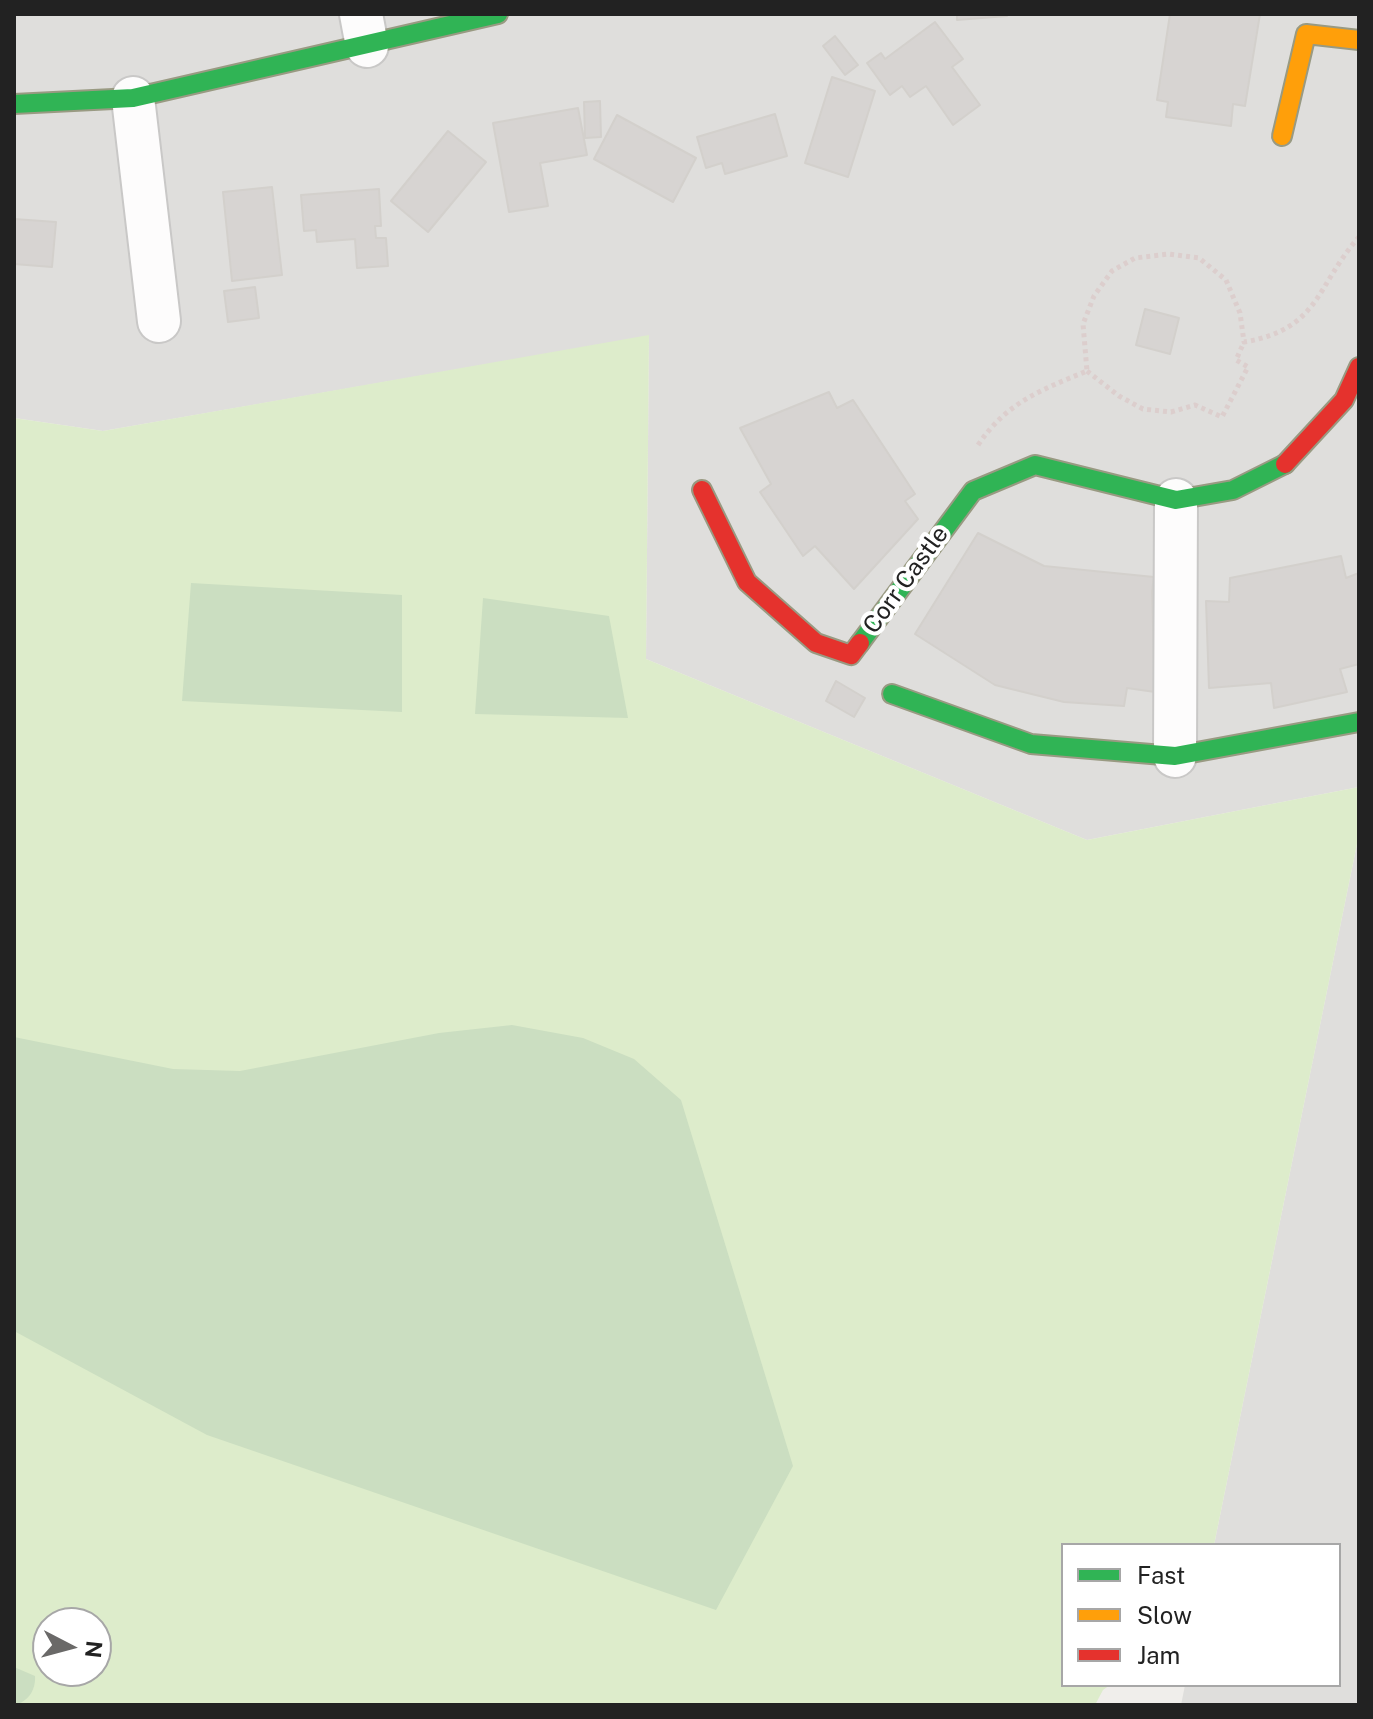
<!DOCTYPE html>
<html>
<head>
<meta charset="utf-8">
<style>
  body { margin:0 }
  #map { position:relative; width:1373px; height:1719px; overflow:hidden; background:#f0eeeb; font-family:"Public Sans",sans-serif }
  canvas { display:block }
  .frame { position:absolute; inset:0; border:16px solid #222; pointer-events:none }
  .legend { position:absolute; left:1061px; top:1543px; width:280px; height:144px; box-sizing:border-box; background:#fff; border:2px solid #a7a7a7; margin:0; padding:10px 14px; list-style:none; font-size:24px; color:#222 }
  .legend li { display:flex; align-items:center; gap:16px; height:40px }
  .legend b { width:40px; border:2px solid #a7a7a7 }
  .north { position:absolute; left:32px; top:1607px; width:80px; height:80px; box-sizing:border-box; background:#fff; border:2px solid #a7a7a7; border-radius:50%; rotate:96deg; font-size:22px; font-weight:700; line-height:32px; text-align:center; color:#222 }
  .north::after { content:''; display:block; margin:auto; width:28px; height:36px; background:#6a6968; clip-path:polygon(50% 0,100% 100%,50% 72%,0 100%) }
</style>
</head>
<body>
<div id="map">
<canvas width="1373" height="1719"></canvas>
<div class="frame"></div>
<ul class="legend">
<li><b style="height:10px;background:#30b455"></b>Fast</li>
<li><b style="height:10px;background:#ff9f0a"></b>Slow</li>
<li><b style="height:10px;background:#e5322d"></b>Jam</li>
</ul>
<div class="north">N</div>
</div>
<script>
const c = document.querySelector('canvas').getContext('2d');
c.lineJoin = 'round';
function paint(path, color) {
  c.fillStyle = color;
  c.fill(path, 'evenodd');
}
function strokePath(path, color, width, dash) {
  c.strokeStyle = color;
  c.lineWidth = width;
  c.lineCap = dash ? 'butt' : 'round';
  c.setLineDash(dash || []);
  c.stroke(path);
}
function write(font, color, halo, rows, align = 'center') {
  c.font = font + ' "Public Sans",sans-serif';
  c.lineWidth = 8;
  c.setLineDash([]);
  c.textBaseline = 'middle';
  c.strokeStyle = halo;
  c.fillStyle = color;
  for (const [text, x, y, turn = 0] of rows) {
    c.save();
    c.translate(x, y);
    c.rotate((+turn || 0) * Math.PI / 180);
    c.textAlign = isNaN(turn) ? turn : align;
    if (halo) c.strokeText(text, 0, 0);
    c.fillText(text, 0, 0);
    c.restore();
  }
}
paint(new Path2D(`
  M 14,14 L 1359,14 L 1359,787 L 1087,840 L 646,659 L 649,336 L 103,431 L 14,418 Z
  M 1359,834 L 1359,1705 L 1181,1705 L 1185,1685 L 1339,1685 L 1339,1545 L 1214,1545 Z`), '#dfdedc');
paint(new Path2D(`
  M 649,335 L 646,659 L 1087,840 L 1359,787 L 1359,834 L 1214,1545 L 1063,1545 L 1063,1685 L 1110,1685 L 1103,1690 L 1095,1705 L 14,1705 L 14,418 L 103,431 ZM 48,1623 L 96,1623 L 96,1671 L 48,1671 Z`), '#ddeccb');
paint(new Path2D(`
  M 191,583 L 402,595 L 402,712 L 182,701 Z
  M 483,598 L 609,616 L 628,718 L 475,714 Z
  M 512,1025 L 583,1038 L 634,1059 L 681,1100 L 793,1466 L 716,1610 L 207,1435 L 14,1331 L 14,1037 L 173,1069 L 240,1071 L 439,1033 Z
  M 14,1667 L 35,1676 C 36,1690 28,1702 14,1705 Z`), '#cbdec1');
const building = new Path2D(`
  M 957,14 L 1006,14 L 1007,16 L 957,20 Z
  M 1170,14 L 1260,14 L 1245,106 L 1233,104 L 1231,126 L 1166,117 L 1168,102 L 1157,100 Z
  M 935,22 L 963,59 L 952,67 L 980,105 L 953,125 L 926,86 L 910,97 L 902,86 L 890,95 L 867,63 L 881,53 L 885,59 Z
  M 835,36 L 858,65 L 845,75 L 823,46 Z
  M 832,77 L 875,91 L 848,177 L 805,163 Z
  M 600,101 L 601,137 L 585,138 L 584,102 Z
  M 578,108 L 587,155 L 540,163 L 548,206 L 509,212 L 493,123 Z
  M 775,114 L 787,156 L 725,174 L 722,163 L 706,168 L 697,137 Z
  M 617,115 L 696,158 L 673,202 L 594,159 Z
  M 448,131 L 486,162 L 428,232 L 391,201 Z
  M 272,187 L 282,275 L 232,281 L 223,192 Z
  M 379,189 L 381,226 L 375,226 L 376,238 L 386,238 L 388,266 L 357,268 L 355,239 L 317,242 L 316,230 L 304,231 L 301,195 Z
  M 14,219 L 56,222 L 52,267 L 14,264 Z
  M 255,287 L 259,318 L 228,322 L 224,291 Z
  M 1145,309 L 1179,318 L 1170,354 L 1136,345 Z
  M 829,392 L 837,408 L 853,400 L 915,494 L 905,501 L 918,519 L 854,589 L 815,546 L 803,556 L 760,492 L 771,484 L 740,428 Z
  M 978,533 L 1044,566 L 1154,577 L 1152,592 L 1155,692 L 1127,688 L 1124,706 L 1064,702 L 995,685 L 915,634 Z
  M 1341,556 L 1346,578 L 1359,573 L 1359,664 L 1340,669 L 1347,692 L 1274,708 L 1271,683 L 1209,688 L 1206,601 L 1229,602 L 1230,578 Z
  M 836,681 L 865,698 L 854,717 L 826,701 Z`);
paint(building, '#d7d4d2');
strokePath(building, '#d3d0cc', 2);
const street = new Path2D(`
  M 361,14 L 367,46
  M 133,98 L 159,321
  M 1175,756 L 1176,500`);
const fast = new Path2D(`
  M 14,104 L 133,98 L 498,14
  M 860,643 L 973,491 L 1035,465 L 1176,500 L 1233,490 L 1285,464
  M 892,694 L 1031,744 L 1175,756 L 1359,722`);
const slow = new Path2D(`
  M 1282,136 L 1306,34 L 1359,40`);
const jam = new Path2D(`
  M 1285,464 L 1344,400 L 1359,367
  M 702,490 L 747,582 L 816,643 L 851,655 L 860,643`);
strokePath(street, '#c9c8c7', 46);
strokePath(fast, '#999a82', 22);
strokePath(slow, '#999a82', 22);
strokePath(jam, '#999a82', 22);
strokePath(new Path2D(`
  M 1087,371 L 1119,396 L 1143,409 L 1171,412 L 1195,405 L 1222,417 L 1248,367 L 1236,360 L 1244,342
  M 978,445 C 1007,402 1041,390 1087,371 L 1083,324 L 1094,296 L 1112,271 L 1135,258 L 1169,254 L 1199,258 L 1226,280 L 1240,313 L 1244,342 C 1320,329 1315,287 1359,237`), '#dccecd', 5, [4, 4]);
strokePath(street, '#fdfcfc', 42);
strokePath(fast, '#30b455', 18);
strokePath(slow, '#ff9f0a', 18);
strokePath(jam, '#e5322d', 18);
write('24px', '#222', '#fff', [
  ["Corr Castle",906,580,-54]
]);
</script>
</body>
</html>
